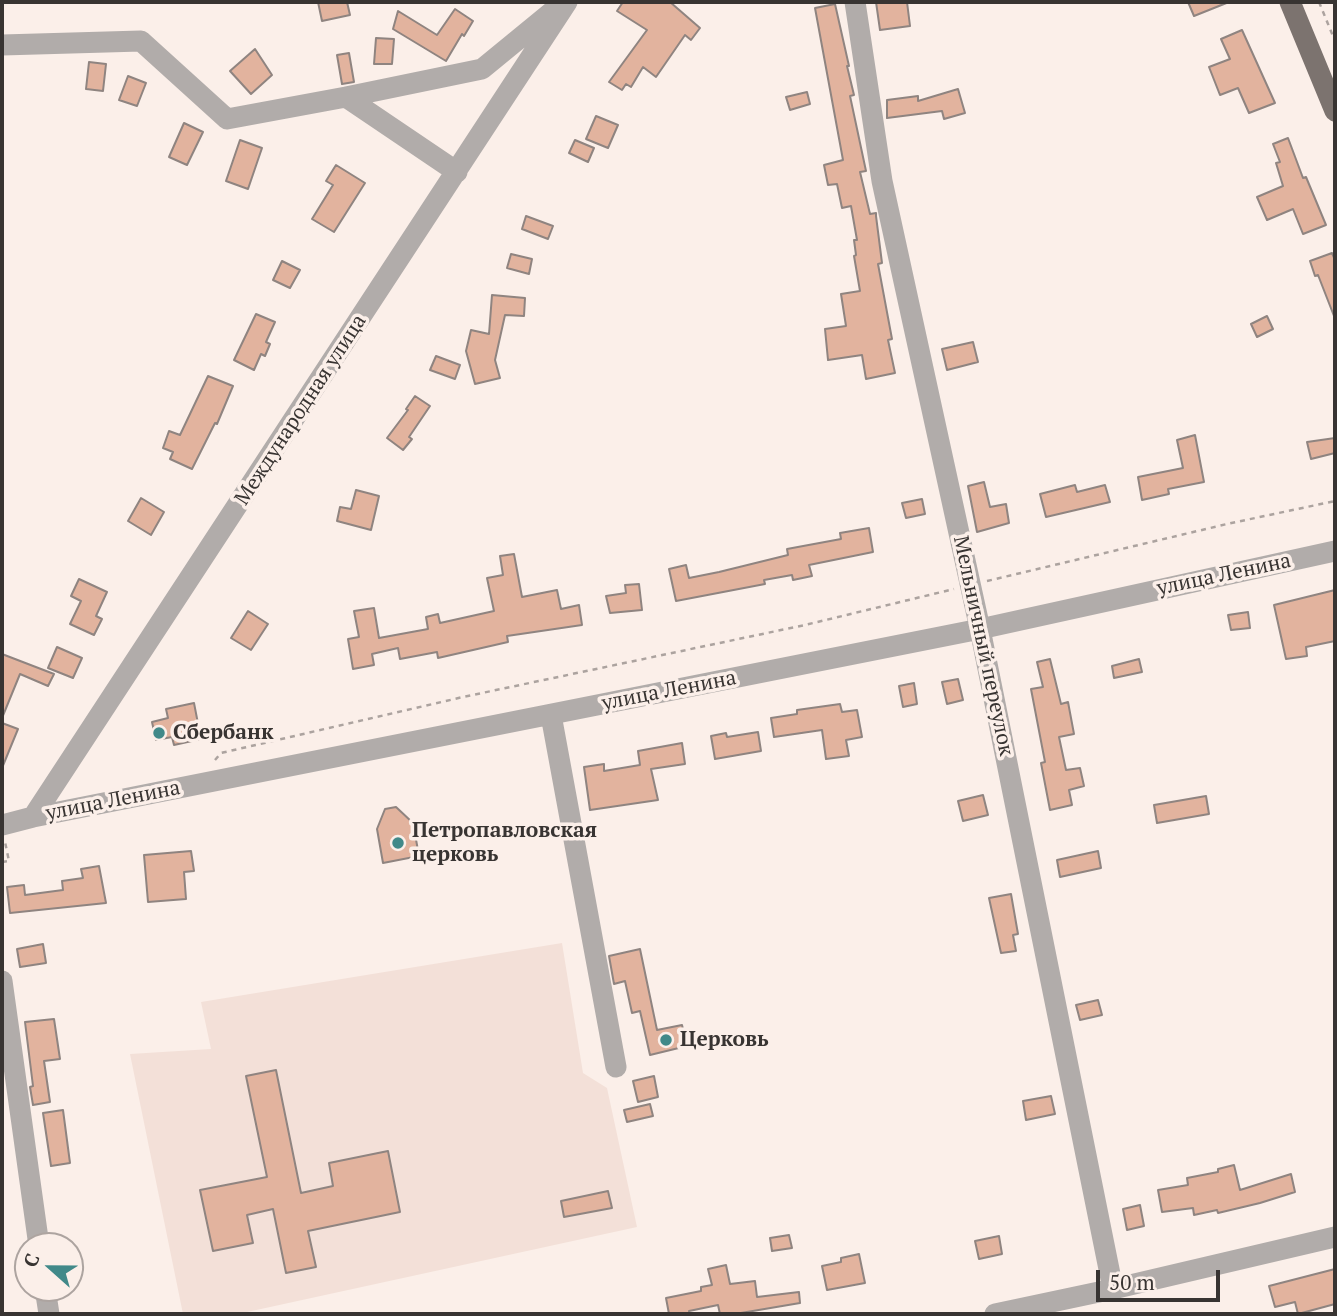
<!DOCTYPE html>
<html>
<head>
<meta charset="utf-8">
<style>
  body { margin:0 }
  #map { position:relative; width:1337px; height:1316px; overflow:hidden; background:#fbefe9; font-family:"PT Serif",serif }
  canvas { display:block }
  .frame { position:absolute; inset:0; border:4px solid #383432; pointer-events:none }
  .north { position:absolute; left:14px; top:1232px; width:70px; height:70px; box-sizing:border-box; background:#fbefe9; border:2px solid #ada4a0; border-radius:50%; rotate:291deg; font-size:19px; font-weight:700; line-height:28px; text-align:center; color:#383432 }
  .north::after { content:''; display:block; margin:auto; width:24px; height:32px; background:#418989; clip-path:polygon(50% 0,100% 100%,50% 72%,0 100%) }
  .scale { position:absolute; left:1096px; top:1270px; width:124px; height:32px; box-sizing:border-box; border:4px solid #383432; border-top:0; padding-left:9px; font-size:21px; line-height:24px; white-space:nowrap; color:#383432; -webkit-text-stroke:5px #fbefe9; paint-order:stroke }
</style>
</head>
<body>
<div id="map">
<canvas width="1337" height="1316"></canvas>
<div class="frame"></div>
<div class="north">С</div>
<div class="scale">50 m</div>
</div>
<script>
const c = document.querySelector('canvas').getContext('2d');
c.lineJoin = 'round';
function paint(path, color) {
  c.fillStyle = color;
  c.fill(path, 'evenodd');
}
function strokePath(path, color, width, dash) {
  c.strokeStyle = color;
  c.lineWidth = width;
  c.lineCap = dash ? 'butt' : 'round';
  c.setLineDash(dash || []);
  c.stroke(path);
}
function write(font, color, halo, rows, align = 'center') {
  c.font = font + ' "PT Serif",serif';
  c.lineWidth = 7;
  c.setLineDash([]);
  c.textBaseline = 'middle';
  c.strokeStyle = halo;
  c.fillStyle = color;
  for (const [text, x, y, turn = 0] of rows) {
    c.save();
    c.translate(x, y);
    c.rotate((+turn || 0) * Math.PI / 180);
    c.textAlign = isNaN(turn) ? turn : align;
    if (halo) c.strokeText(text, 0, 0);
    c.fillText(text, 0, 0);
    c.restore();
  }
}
paint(new Path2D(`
  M 562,943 L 583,1073 L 607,1088 L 637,1227 L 238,1314 L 183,1314 L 130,1054 L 211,1049 L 201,1002 Z`), '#f3e0d8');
const building = new Path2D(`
  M 318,2 L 347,2 L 350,15 L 322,21 Z
  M 623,2 L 670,2 L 700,28 L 691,40 L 685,35 L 656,77 L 643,67 L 631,87 L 626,84 L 622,90 L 609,82 L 647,30 L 617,11 Z
  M 876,2 L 907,2 L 910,26 L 880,30 Z
  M 1188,2 L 1229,2 L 1194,16 Z
  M 835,4 L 849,66 L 847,66 L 854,95 L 850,96 L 866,171 L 860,172 L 870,214 L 876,213 L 876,216 L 882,263 L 878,264 L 892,339 L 888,340 L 895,373 L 866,379 L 862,355 L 828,360 L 825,329 L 846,326 L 841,294 L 860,291 L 854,256 L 856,255 L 854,240 L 857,240 L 851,206 L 842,208 L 837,184 L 828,185 L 824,165 L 843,160 L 815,8 Z
  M 455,9 L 473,21 L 464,36 L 462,34 L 446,61 L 393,29 L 398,11 L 437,35 Z
  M 1242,30 L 1275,103 L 1249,113 L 1238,88 L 1220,95 L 1209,67 L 1230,59 L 1221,39 Z
  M 376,38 L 394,39 L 392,64 L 374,64 Z
  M 255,49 L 272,75 L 251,94 L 230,71 Z
  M 349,53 L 354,82 L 342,84 L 337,55 Z
  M 89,62 L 106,64 L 103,91 L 86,89 Z
  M 128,76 L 146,83 L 137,106 L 119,100 Z
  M 958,89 L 965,113 L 944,119 L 942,111 L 887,118 L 887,100 L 918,96 L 918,101 Z
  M 807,92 L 810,104 L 790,110 L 786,97 Z
  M 596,116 L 618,125 L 608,148 L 586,139 Z
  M 184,123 L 203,132 L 187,165 L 169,157 Z
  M 1288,138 L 1303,178 L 1306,177 L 1326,225 L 1303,234 L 1293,209 L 1267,220 L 1257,197 L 1283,186 L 1276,163 L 1280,162 L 1273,144 Z
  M 240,140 L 262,148 L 248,189 L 226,181 Z
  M 575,140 L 594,148 L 588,162 L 569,153 Z
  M 336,165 L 365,183 L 334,232 L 312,219 L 333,185 L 326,181 Z
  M 526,216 L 553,226 L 548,239 L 522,229 Z
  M 1332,253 L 1335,260 L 1334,316 L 1318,275 L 1315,276 L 1310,261 Z
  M 511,254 L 532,259 L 529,274 L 507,268 Z
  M 282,261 L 300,270 L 290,288 L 273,280 Z
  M 492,295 L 525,298 L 524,316 L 505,315 L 495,360 L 500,378 L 475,384 L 466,351 L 471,330 L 489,334 Z
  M 256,314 L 275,322 L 266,342 L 270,344 L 265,356 L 261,354 L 254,370 L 234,360 Z
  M 1267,316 L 1273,329 L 1257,337 L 1251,324 Z
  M 973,342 L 978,362 L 947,370 L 942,349 Z
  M 436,356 L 460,365 L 455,379 L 430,370 Z
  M 208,376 L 233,386 L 217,424 L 215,423 L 192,469 L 170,459 L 173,452 L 163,448 L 169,431 L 180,435 Z
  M 415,396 L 430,406 L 409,437 L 412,439 L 403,450 L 387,438 L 408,410 L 406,409 Z
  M 1195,435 L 1204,482 L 1168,489 L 1169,494 L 1142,500 L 1138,477 L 1183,468 L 1177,440 Z
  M 1335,438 L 1335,453 L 1311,459 L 1307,442 Z
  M 984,482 L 990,507 L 1006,504 L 1009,523 L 977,532 L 968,486 Z
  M 1075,485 L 1077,492 L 1105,485 L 1110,502 L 1046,517 L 1040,494 Z
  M 356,490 L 379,496 L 371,530 L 337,521 L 340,507 L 351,509 Z
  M 141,498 L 164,512 L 151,535 L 128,521 Z
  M 922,499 L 925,514 L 906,518 L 902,503 Z
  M 869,528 L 873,552 L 809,565 L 812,576 L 793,580 L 792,575 L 764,580 L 765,584 L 676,601 L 669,569 L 686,565 L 689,578 L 719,572 L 788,555 L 787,549 L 841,539 L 840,533 Z
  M 514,554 L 522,597 L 557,590 L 561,609 L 579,605 L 582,625 L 507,636 L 508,642 L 438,658 L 437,652 L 400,659 L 398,648 L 372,654 L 374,665 L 353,669 L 348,639 L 359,637 L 354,611 L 374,608 L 379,638 L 428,629 L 426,617 L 438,614 L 440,623 L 494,611 L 487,578 L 503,575 L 500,556 Z
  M 79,579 L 107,592 L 96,616 L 102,619 L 94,635 L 70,624 L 81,601 L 71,596 Z
  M 639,584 L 642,610 L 610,613 L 606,596 L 626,593 L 625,585 Z
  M 1335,590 L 1335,641 L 1306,647 L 1307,656 L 1286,659 L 1274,605 Z
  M 248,611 L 268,624 L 251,650 L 231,638 Z
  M 1248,612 L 1250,628 L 1231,630 L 1228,615 Z
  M 57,647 L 82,658 L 73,678 L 48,668 Z
  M 2,654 L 54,674 L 48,686 L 20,674 L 2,718 Z
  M 1050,659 L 1061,704 L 1068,702 L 1074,734 L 1059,737 L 1066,770 L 1080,768 L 1084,786 L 1069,790 L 1072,805 L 1050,810 L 1041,763 L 1045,762 L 1031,689 L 1043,687 L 1037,662 Z
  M 1139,659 L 1142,672 L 1114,678 L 1112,666 Z
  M 958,679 L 963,700 L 947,704 L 942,682 Z
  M 914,683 L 917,704 L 903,707 L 899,686 Z
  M 194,703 L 201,739 L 174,745 L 172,737 L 156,740 L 152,722 L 168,718 L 166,709 Z
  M 840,704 L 842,712 L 857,710 L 862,737 L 846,740 L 849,756 L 826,759 L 822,730 L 774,737 L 771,718 L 797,714 L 797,710 Z
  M 2,723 L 18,729 L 2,768 Z
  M 758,732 L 761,751 L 715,759 L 711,736 L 726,733 L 727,737 Z
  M 682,743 L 685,764 L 651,769 L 658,800 L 590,810 L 584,767 L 604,764 L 604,771 L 640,765 L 638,751 Z
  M 983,795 L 988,815 L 963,821 L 958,801 Z
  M 1206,796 L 1209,814 L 1157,823 L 1154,805 Z
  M 396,807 L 413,823 L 419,856 L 383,863 L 377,829 L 385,809 Z
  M 191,851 L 194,871 L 184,872 L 186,899 L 148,902 L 144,855 Z
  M 1098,851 L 1101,868 L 1060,877 L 1057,860 Z
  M 99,866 L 106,903 L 10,913 L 7,887 L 24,885 L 25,895 L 63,890 L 62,881 L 83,878 L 81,869 Z
  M 1011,894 L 1018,934 L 1013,935 L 1016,951 L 1001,953 L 989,898 Z
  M 43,944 L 46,963 L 20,967 L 17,949 Z
  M 640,949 L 657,1030 L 682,1025 L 687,1046 L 650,1055 L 640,1011 L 632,1013 L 625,981 L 614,984 L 609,956 Z
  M 1098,1000 L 1102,1015 L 1080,1020 L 1076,1005 Z
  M 54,1019 L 60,1059 L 44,1061 L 50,1102 L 33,1105 L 30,1087 L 33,1086 L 25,1022 Z
  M 276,1070 L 301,1193 L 333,1186 L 329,1163 L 388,1151 L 400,1212 L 308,1231 L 316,1267 L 286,1273 L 273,1209 L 247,1215 L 253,1243 L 213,1251 L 200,1190 L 267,1177 L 246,1076 Z
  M 654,1076 L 658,1097 L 638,1102 L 633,1081 Z
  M 1051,1096 L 1055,1114 L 1026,1120 L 1023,1101 Z
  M 650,1104 L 653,1116 L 627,1122 L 624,1110 Z
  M 63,1110 L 70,1163 L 51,1166 L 43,1113 Z
  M 1234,1165 L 1240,1190 L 1291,1174 L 1295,1192 L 1260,1203 L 1218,1213 L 1217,1210 L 1194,1215 L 1193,1208 L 1162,1212 L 1158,1190 L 1188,1185 L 1187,1178 L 1218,1172 L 1218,1169 Z
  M 608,1191 L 612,1208 L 564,1217 L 561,1201 Z
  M 1140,1205 L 1144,1226 L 1127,1230 L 1123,1209 Z
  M 789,1235 L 792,1248 L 772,1251 L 770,1238 Z
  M 999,1236 L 1002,1254 L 979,1259 L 975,1241 Z
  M 859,1254 L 865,1283 L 827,1290 L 822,1266 L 841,1262 L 841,1258 Z
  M 726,1265 L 730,1284 L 755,1281 L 757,1297 L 799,1292 L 800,1303 L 735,1314 L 720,1314 L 718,1305 L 689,1311 L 690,1314 L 669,1314 L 666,1298 L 701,1291 L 701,1287 L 712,1285 L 708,1269 Z
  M 1335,1269 L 1335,1304 L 1298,1314 L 1295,1302 L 1275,1307 L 1269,1286 Z`);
paint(building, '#e2b39e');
strokePath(building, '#8f8480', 2);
strokePath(new Path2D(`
  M 1319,2 L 1335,41
  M 987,581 L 1227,524 L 1335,501
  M 215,760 L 221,753 L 463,697 L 805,625 L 954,589
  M 2,862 L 9,861 L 5,842`), '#aca39f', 2.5, [5, 5]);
strokePath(new Path2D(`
  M 855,2 L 882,181 L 980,629 L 1113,1289
  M 2,45 L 141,41 L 227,119 L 346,97 L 457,172
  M 346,97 L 482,69 L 554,10
  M 551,715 L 616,1067
  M 33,817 L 567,2
  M 2,825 L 33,817 L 980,629 L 1335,551
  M 2,981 L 39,1246
  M 45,1288 L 49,1314
  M 995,1314 L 1113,1289 L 1335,1237`), '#b1acaa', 21);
strokePath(new Path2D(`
  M 1290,2 L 1335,111`), '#7c736f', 21);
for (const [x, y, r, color] of [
  [159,733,7,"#418989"],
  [398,843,7,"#418989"],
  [666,1040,7,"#418989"]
]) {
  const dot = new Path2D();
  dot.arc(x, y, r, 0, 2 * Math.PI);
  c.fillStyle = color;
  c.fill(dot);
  strokePath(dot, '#fbefe9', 2.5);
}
write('21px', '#383432', '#fbefe9', [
  ["Международная улица",301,410,-57],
  ["улица Ленина",1224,575,-12],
  ["Мельничный переулок",983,646,78],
  ["улица Ленина",669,691,-11],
  ["улица Ленина",113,801,-11]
]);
write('bold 21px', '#383432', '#fbefe9', [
  ["Сбербанк",173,733],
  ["Петропавловская",412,831],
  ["церковь",412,855],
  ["Церковь",680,1040]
], 'left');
</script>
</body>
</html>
